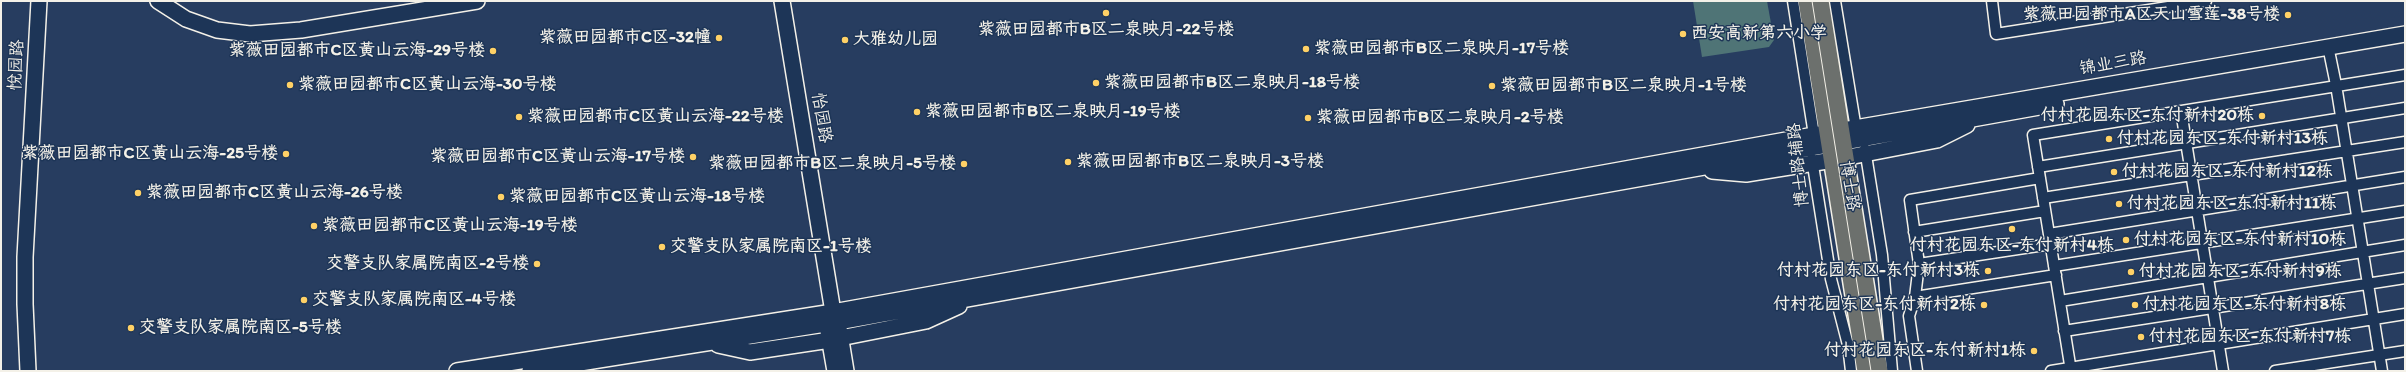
<!DOCTYPE html>
<html>
<head>
<meta charset="utf-8">
<style>
  body { margin:0 }
  #map { position:relative; width:2406px; height:372px; overflow:hidden; background:#273d60; font-family:Itim,sans-serif }
  canvas { display:block }
  .frame { position:absolute; inset:0; border:2px solid #f4f1e8; pointer-events:none }
</style>
</head>
<body>
<div id="map">
<canvas width="2406" height="372"></canvas>
<div class="frame"></div>
</div>
<script>
const c = document.querySelector('canvas').getContext('2d');
c.lineJoin = 'round';
function paint(path, color) {
  c.fillStyle = color;
  c.fill(path, 'evenodd');
}
function strokePath(path, color, width, dash) {
  c.strokeStyle = color;
  c.lineWidth = width;
  c.lineCap = dash ? 'butt' : 'round';
  c.setLineDash(dash || []);
  c.stroke(path);
}
function write(font, color, halo, rows, align = 'center') {
  c.font = font + ' Itim,"LXGW WenKai TC",sans-serif';
  c.lineWidth = 3;
  c.setLineDash([]);
  c.textBaseline = 'middle';
  c.strokeStyle = halo;
  c.fillStyle = color;
  for (const [text, x, y, turn = 0] of rows) {
    c.save();
    c.translate(x, y);
    c.rotate((+turn || 0) * Math.PI / 180);
    c.textAlign = isNaN(turn) ? turn : align;
    if (halo) c.strokeText(text, 0, 0);
    c.fillText(text, 0, 0);
    c.restore();
  }
}
paint(new Path2D(`
  M 1693,1 L 1767,1 L 1774,40 L 1769,47 L 1702,57 Z`), '#4f7476');
const street = new Path2D(`
  M 1793,1 L 1814,135 L 1812,141
  M 1835,1 L 1856,129 L 1859,132
  M 1992,1 L 1996,34 L 2206,1
  M 2328,46 L 2336,85 L 2382,371
  M 2181,111 L 2223,371
  M 1865,149 L 1882,255 L 1892,371
  M 1812,159 L 1831,279 L 1848,345 L 1851,371
  M 2038,167 L 2405,108
  M 2043,198 L 2405,142
  M 1914,232 L 2045,211
  M 2049,234 L 2405,177
  M 1919,264 L 2051,244
  M 2054,266 L 2405,211
  M 1915,297 L 2056,275
  M 2060,301 L 2405,245
  M 2064,331 L 2405,278
  M 1917,371 L 1909,316 L 1915,297 L 1919,264 L 1910,200 L 2040,178
  M 2051,371 L 2405,314
  M 2071,371 L 2033,135 L 2405,75
  M 2275,371 L 2405,351`);
const secondary = new Path2D(`
  M 158,1 L 186,19 L 217,30 L 250,34 L 301,30 L 477,1
  M 782,1 L 833,312 L 838,322 L 846,371
  M 1712,171 L 1746,174 L 1833,160 L 1937,140 L 1967,125
  M 828,331 L 835,371
  M 718,345 L 750,352 L 830,340 L 926,321 L 959,306
  M 28,371 L 25,304 L 25,257 L 39,1
  M 457,371 L 833,312 L 1814,135 L 2405,34
  M 530,371 L 838,322 L 2056,104`);
const primary = new Path2D(`
  M 1807,1 L 1866,371
  M 1820,1 L 1879,371`);
strokePath(street, '#f4f1e8', 13);
strokePath(secondary, '#f4f1e8', 18);
strokePath(primary, '#f4f1e8', 20);
strokePath(street, '#1d3557', 10);
strokePath(secondary, '#1d3557', 15);
strokePath(primary, '#6c706d', 17);
strokePath(new Path2D(`
  M 1812,1 L 1871,371`), '#f4f1e8', 1);
for (const [x, y, r, color] of [
  [1106,13,4,"#ffd166"],
  [2288,15,4,"#ffd166"],
  [1683,34,4,"#ffd166"],
  [719,38,4,"#ffd166"],
  [845,40,4,"#ffd166"],
  [1306,49,4,"#ffd166"],
  [493,51,4,"#ffd166"],
  [1096,83,4,"#ffd166"],
  [290,85,4,"#ffd166"],
  [1492,86,4,"#ffd166"],
  [917,112,4,"#ffd166"],
  [2262,116,4,"#ffd166"],
  [519,117,4,"#ffd166"],
  [1308,118,4,"#ffd166"],
  [2109,139,4,"#ffd166"],
  [286,154,4,"#ffd166"],
  [693,157,4,"#ffd166"],
  [1068,162,4,"#ffd166"],
  [964,164,4,"#ffd166"],
  [2114,172,4,"#ffd166"],
  [138,193,4,"#ffd166"],
  [501,197,4,"#ffd166"],
  [2119,204,4,"#ffd166"],
  [314,226,4,"#ffd166"],
  [2012,229,4,"#ffd166"],
  [2126,240,4,"#ffd166"],
  [662,247,4,"#ffd166"],
  [537,264,4,"#ffd166"],
  [1988,271,4,"#ffd166"],
  [2131,272,4,"#ffd166"],
  [304,300,4,"#ffd166"],
  [1984,305,4,"#ffd166"],
  [2135,305,4,"#ffd166"],
  [131,328,4,"#ffd166"],
  [2141,337,4,"#ffd166"],
  [2034,351,4,"#ffd166"]
]) {
  const dot = new Path2D();
  dot.arc(x, y, r, 0, 2 * Math.PI);
  c.fillStyle = color;
  c.fill(dot);
  strokePath(dot, '#1d3557', 1.5);
}
write('bold 17px', '#f4f1e8', '#1d3557', [
  ["紫薇田园都市A区天山雪莲-38号楼",2280,15,"right"],
  ["紫薇田园都市B区二泉映月-22号楼",1106,30,"center"],
  ["西安高新第六小学",1691,34],
  ["紫薇田园都市C区-32幢",711,38,"right"],
  ["大雅幼儿园",853,40],
  ["紫薇田园都市B区二泉映月-17号楼",1314,49],
  ["紫薇田园都市C区黄山云海-29号楼",485,51,"right"],
  ["紫薇田园都市B区二泉映月-18号楼",1104,83],
  ["紫薇田园都市C区黄山云海-30号楼",298,85],
  ["紫薇田园都市B区二泉映月-1号楼",1500,86],
  ["紫薇田园都市B区二泉映月-19号楼",925,112],
  ["付村花园东区-东付新村20栋",2254,116,"right"],
  ["紫薇田园都市C区黄山云海-22号楼",527,117],
  ["紫薇田园都市B区二泉映月-2号楼",1316,118],
  ["付村花园东区-东付新村13栋",2117,139],
  ["紫薇田园都市C区黄山云海-25号楼",278,154,"right"],
  ["紫薇田园都市C区黄山云海-17号楼",685,157,"right"],
  ["紫薇田园都市B区二泉映月-3号楼",1076,162],
  ["紫薇田园都市B区二泉映月-5号楼",956,164,"right"],
  ["付村花园东区-东付新村12栋",2122,172],
  ["紫薇田园都市C区黄山云海-26号楼",146,193],
  ["紫薇田园都市C区黄山云海-18号楼",509,197],
  ["付村花园东区-东付新村11栋",2127,204],
  ["紫薇田园都市C区黄山云海-19号楼",322,226],
  ["付村花园东区-东付新村10栋",2134,240],
  ["付村花园东区-东付新村4栋",2012,246,"center"],
  ["交警支队家属院南区-1号楼",670,247],
  ["交警支队家属院南区-2号楼",529,264,"right"],
  ["付村花园东区-东付新村3栋",1980,271,"right"],
  ["付村花园东区-东付新村9栋",2139,272],
  ["交警支队家属院南区-4号楼",312,300],
  ["付村花园东区-东付新村2栋",1976,305,"right"],
  ["付村花园东区-东付新村8栋",2143,305],
  ["交警支队家属院南区-5号楼",139,328],
  ["付村花园东区-东付新村7栋",2149,337],
  ["付村花园东区-东付新村1栋",2026,351,"right"]
], 'left');
write('17px', '#f4f1e8', '#1d3557', [
  ["锦业三路",2113,64,-10],
  ["悦园路",17,65,-87],
  ["怡园路",821,118,81],
  ["博士路辅路",1799,165,-96],
  ["博士路",1849,186,81]
]);
</script>
</body>
</html>
